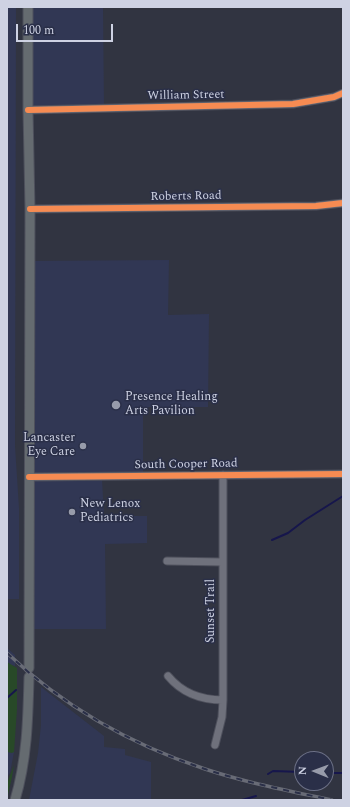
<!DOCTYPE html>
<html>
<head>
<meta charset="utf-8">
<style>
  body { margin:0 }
  #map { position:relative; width:350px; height:807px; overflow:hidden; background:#313441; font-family:Spectral,serif }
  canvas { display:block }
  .frame { position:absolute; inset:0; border:8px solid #ced2e3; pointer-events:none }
  .north { position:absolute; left:294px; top:751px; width:40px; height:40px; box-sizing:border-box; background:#2a2f48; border:1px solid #6c7086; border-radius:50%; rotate:271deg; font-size:11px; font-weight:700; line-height:16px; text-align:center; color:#ced2e3 }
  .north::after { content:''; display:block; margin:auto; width:14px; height:18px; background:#979baa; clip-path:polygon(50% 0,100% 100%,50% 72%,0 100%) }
  .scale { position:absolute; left:16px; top:24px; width:97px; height:18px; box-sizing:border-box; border:2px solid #ced2e3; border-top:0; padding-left:5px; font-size:12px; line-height:14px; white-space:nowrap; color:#ced2e3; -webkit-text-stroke:3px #2a2f48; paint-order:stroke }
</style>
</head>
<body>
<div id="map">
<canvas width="350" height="807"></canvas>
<div class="frame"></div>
<div class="north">N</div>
<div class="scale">100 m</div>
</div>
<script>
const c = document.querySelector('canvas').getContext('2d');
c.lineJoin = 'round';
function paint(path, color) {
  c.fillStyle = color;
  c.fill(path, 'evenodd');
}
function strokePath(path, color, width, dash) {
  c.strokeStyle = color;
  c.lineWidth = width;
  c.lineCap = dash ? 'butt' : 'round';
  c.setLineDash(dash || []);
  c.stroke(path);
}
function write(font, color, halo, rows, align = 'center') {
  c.font = font + ' Spectral,serif';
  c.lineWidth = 3;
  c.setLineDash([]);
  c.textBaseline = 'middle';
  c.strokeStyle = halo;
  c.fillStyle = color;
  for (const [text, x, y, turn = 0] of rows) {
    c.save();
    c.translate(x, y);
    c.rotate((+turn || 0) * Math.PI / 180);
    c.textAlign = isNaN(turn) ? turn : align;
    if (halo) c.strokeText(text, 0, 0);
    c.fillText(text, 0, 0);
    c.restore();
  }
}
paint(new Path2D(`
  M 7,7 L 16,7 L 15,446 L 19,508 L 19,599 L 7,599 Z
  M 31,7 L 103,7 L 104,107 L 30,108 Z
  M 169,260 L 168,315 L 209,314 L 208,407 L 143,407 L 143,475 L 102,479 L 104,516 L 147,516 L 147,543 L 105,544 L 106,629 L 31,629 L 31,261 Z
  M 7,648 L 15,655 L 15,666 L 10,665 L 7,662 Z
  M 41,687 L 104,736 L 104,747 L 125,749 L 125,755 L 151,762 L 151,800 L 29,800 L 38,753 L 41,725 Z
  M 7,747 L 14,752 L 10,773 L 7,777 Z`), '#313754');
paint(new Path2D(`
  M 7,662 L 17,668 L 17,709 L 14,752 L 12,753 L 7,752 Z
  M 14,765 L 12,777 L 7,799 L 7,783 Z`), '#284928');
strokePath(new Path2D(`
  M 272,540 L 288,533 L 305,520 L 343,496
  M 7,698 L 16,690
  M 326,773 L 343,773
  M 268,774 L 273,771 L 302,772
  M 242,800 L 256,796`), '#16164c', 2);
const minor = new Path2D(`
  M 28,110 L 293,104 L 334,97 L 343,93
  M 30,209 L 316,206 L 343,203
  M 29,477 L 343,474
  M 167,561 L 223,562
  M 168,676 C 182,693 201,700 223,700
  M 215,745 L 222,717 L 223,700 L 223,475`);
const major = new Path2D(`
  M 28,7 L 28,110 L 30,209 L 29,668
  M 15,800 C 27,760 28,719 29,677`);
strokePath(minor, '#4e505c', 9);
strokePath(major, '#4e505c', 11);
strokePath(minor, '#6f717c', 7);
strokePath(major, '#656b70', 9);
const rail = new Path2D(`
  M 7,653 C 63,706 132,745 205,769 C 247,783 290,791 332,800`);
strokePath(rail, '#686b76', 3.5);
strokePath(rail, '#2a2f48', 2, [6]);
strokePath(new Path2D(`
  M 28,110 L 293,104 L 334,97 L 343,93
  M 30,209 L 316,206 L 343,203
  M 29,477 L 343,474`), '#f68b52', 6);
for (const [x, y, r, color] of [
  [116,405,5,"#979baa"],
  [83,446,4,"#979baa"],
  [72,512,4,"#979baa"]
]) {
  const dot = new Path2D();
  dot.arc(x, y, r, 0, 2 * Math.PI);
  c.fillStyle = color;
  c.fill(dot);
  strokePath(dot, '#2a2f48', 1.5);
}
write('12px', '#ced2e3', '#2a2f48', [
  ["William Street",186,96,-1],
  ["Roberts Road",186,197,-1],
  ["South Cooper Road",186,465,-1],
  ["Sunset Trail",212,611,-90]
]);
write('12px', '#ced2e3', '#2a2f48', [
  ["Presence Healing",125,398],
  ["Arts Pavilion",125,412],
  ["Lancaster",75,439,"right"],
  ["Eye Care",75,453,"right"],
  ["New Lenox",80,505],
  ["Pediatrics",80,519]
], 'left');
</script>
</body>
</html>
